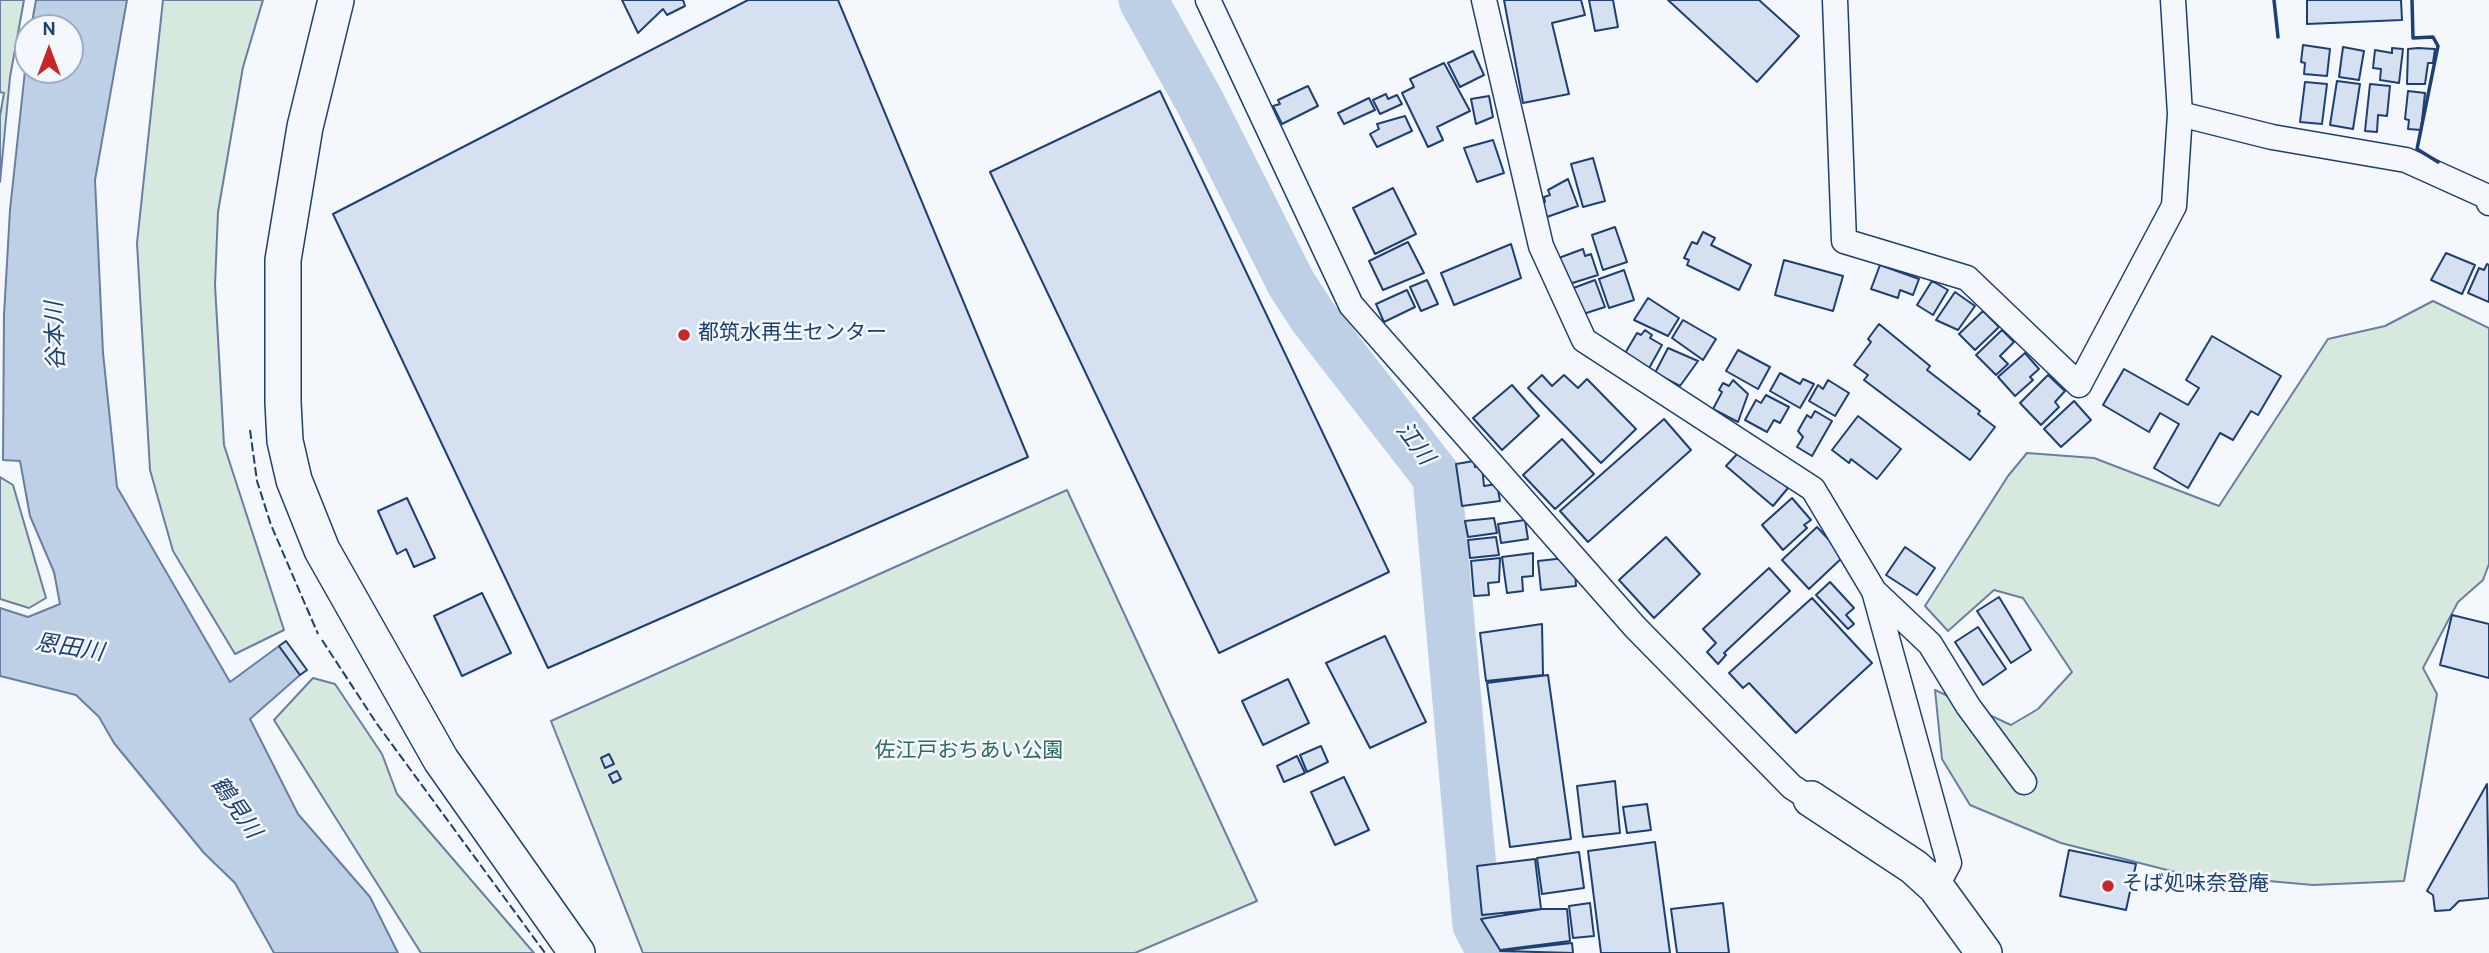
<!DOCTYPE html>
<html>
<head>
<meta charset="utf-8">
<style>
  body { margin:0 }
  #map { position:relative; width:2489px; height:953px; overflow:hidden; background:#f4f7fb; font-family:Overpass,sans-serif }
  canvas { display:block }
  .north { position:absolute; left:14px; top:14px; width:70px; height:70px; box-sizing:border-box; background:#f4f7fb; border:2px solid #9eadc5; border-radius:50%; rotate:0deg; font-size:19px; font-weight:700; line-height:28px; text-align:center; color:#1d3f73 }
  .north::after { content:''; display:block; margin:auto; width:24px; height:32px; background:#c62828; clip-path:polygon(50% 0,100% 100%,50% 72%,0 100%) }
</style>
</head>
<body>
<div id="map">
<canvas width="2489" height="953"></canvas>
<div class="north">N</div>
</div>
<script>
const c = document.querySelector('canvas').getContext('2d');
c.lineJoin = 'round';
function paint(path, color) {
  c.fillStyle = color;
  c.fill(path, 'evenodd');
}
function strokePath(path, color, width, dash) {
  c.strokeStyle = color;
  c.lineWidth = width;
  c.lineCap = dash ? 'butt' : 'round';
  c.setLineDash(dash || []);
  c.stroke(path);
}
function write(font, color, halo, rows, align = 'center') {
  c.font = font + ' Overpass,"Noto Sans JP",sans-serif';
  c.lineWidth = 5;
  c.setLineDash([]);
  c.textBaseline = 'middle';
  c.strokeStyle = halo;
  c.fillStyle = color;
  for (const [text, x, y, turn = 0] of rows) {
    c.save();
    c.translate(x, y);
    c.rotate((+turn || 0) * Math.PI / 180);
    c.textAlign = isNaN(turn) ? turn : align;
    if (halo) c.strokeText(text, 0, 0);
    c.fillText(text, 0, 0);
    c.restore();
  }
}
const green = new Path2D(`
  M 0,0 L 24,0 L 10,77 L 0,182 L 0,116 L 4,93 L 0,92 Z
  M 163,0 L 263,0 L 243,67 L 218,212 L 215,285 L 224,445 L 284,630 L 235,654 L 173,551 L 150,470 L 137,243 Z
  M 2433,301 L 2489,328 L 2489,564 L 2483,580 L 2458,602 L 2423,668 L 2437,694 L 2404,881 L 2313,885 L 2179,873 L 2061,843 L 1970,805 L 1942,759 L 1935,690 L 2011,725 L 2038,709 L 2072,672 L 2023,598 L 1994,590 L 1948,631 L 1925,606 L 2008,476 L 2027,453 L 2094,458 L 2219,506 L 2328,339 L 2385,326 Z
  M 0,477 L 13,485 L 46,598 L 29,608 L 0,599 Z
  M 1067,490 L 1257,901 L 1135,953 L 643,953 L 551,721 Z
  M 313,678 L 335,684 L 382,754 L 397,794 L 534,953 L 421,953 L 274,720 Z`);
paint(green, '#d7e8df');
strokePath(green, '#687fa3', 2);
const water = new Path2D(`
  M 36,0 L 127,0 L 95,180 L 103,353 L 117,487 L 230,682 L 279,646 L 300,675 L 250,719 L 298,814 L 370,897 L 398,953 L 274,953 L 235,883 L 204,853 L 114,743 L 99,717 L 76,695 L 0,676 L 0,608 L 28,617 L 60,604 L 54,572 L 30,516 L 20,461 L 3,460 L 4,315 L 10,210 L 28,43 L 28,70 L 70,70 L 70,28 L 31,28 Z`);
paint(water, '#bed0e5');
strokePath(water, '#687fa3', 2);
strokePath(new Path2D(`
  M 1143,0 L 1200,102 L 1291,283 L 1313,317 L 1437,477 L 1477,925 L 1492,953`), '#bed0e5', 49);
const building = new Path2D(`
  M 622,0 L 683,0 L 685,6 L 667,15 L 663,9 L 638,33 Z
  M 748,0 L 838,0 L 1028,457 L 548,668 L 333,214 Z
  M 1504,0 L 1581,0 L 1585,15 L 1552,23 L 1569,94 L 1523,103 Z
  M 1589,0 L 1613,0 L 1618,27 L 1595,31 Z
  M 1668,0 L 1759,0 L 1799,36 L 1757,82 Z
  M 2307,0 L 2401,0 L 2402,20 L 2307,24 Z
  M 2303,45 L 2330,49 L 2327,76 L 2304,74 L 2305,63 L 2301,62 Z
  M 2343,47 L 2364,51 L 2359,80 L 2339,77 Z
  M 2392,48 L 2403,49 L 2399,83 L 2380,80 L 2381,69 L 2373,68 L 2375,50 L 2392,53 Z
  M 2418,48 L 2435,49 L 2433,63 L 2428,63 L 2425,84 L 2407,84 L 2408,49 Z
  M 1473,51 L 1484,75 L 1460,87 L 1448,63 Z
  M 1444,63 L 1470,111 L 1437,127 L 1443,140 L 1428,147 L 1402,93 L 1414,87 L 1410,79 Z
  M 2337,81 L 2360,84 L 2353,129 L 2330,125 Z
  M 2305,82 L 2327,84 L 2322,124 L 2300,122 Z
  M 2370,84 L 2390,86 L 2387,116 L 2378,115 L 2377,132 L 2365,131 Z
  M 1308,86 L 1318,106 L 1282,124 L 1273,106 L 1280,104 L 1278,100 Z
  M 1160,91 L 1389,572 L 1219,653 L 990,172 Z
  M 2408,91 L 2425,93 L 2421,130 L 2408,129 L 2409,120 L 2405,119 Z
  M 1386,94 L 1388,99 L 1397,95 L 1402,104 L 1380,114 L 1373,100 Z
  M 1489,96 L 1493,117 L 1476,124 L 1471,99 Z
  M 1369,98 L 1375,110 L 1344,124 L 1338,113 Z
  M 1405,116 L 1412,131 L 1377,147 L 1370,134 L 1379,129 L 1377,124 Z
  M 1493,140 L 1504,173 L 1477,182 L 1464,148 Z
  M 1593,158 L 1605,201 L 1583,207 L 1571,164 Z
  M 1568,179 L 1578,206 L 1547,217 L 1542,203 L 1545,202 L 1544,197 L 1550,195 L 1548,190 Z
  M 1393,188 L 1416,234 L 1375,254 L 1353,208 Z
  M 1615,227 L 1627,262 L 1603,270 L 1592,235 Z
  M 1703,232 L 1715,238 L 1711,245 L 1751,265 L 1739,290 L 1687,265 L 1689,260 L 1684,258 L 1692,242 L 1697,244 Z
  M 1408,242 L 1424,273 L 1383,290 L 1369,261 Z
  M 1511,244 L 1521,278 L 1454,305 L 1441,273 Z
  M 1583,249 L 1585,256 L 1591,254 L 1598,275 L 1566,285 L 1556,259 Z
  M 2446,253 L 2475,265 L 2462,294 L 2431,280 Z
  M 1784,260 L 1843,276 L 1833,311 L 1775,295 Z
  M 2487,264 L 2489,265 L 2489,302 L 2468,293 L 2479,268 L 2484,270 Z
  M 1880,265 L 1919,279 L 1913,295 L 1900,290 L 1898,298 L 1871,289 Z
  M 1624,270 L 1634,300 L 1609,308 L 1599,279 Z
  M 1427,280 L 1438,304 L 1421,311 L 1410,287 Z
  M 1595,280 L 1605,307 L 1577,316 L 1568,290 Z
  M 1932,281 L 1948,290 L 1933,315 L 1917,305 Z
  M 1407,290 L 1415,307 L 1384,322 L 1376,304 Z
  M 1955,292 L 1975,306 L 1958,330 L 1936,320 Z
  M 1648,298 L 1679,318 L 1668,336 L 1634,320 Z
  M 1983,311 L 1999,327 L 1975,350 L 1959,334 Z
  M 1683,320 L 1716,339 L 1703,360 L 1672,338 Z
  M 1879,324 L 1930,366 L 1927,370 L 1980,411 L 1978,414 L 1995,427 L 1970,460 L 1864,380 L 1868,375 L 1854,365 L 1871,342 L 1868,339 Z
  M 1645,330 L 1652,335 L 1650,338 L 1662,345 L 1648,370 L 1624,355 L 1637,333 L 1641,335 Z
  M 2002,330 L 2014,342 L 2000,356 L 2008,364 L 1996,375 L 1976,355 Z
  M 2212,336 L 2281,376 L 2258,415 L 2251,411 L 2233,440 L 2220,433 L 2188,488 L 2154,468 L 2179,424 L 2160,413 L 2149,432 L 2103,405 L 2124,369 L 2188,405 L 2199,388 L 2186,380 Z
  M 1668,348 L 1698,361 L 1680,386 L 1655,373 Z
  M 1738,350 L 1770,367 L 1758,389 L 1726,371 Z
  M 2025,353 L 2039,369 L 2030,377 L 2033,380 L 2015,396 L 1998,377 Z
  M 1780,373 L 1800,384 L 1803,379 L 1814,384 L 1800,408 L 1770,391 Z
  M 1542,375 L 1552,386 L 1564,375 L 1578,388 L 1587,379 L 1636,429 L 1601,463 L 1528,388 Z
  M 2048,375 L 2065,391 L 2055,402 L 2059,407 L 2041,425 L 2020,403 Z
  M 1733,380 L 1748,394 L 1738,422 L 1713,409 L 1722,392 L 1719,390 L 1723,383 L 1729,386 Z
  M 1828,380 L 1849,393 L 1835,416 L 1809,401 L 1818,385 L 1823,389 Z
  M 1512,385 L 1539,416 L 1502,450 L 1473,418 Z
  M 1766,395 L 1789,407 L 1780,423 L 1774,420 L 1767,432 L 1745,420 L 1756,400 L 1761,403 Z
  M 2074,401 L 2091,420 L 2061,447 L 2044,429 Z
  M 1815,411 L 1832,421 L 1812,456 L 1797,447 L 1803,437 L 1798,431 L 1807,415 L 1811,418 Z
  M 1858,416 L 1901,449 L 1877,479 L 1851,459 L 1849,463 L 1832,450 Z
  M 1664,419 L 1691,450 L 1588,542 L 1560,511 Z
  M 1562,439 L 1594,474 L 1555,509 L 1523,475 Z
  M 1738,453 L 1762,465 L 1788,488 L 1773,506 L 1726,466 Z
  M 1474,461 L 1475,467 L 1482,466 L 1484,486 L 1497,484 L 1500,501 L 1462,506 L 1456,464 Z
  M 407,498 L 435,558 L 414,567 L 406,549 L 397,554 L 378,511 Z
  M 1792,498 L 1811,520 L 1804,525 L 1807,528 L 1783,550 L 1762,525 Z
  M 1494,518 L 1497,533 L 1468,537 L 1465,521 Z
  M 1525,520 L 1528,539 L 1501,543 L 1498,524 Z
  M 1817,527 L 1844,556 L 1809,589 L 1782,560 Z
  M 1496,537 L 1499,555 L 1470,558 L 1468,540 Z
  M 1666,537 L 1700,574 L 1654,618 L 1619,580 Z
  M 1905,547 L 1935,568 L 1917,595 L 1886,575 Z
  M 1533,553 L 1533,576 L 1522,577 L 1523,591 L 1507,593 L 1502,557 Z
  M 1500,558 L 1499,582 L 1488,583 L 1489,595 L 1474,596 L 1471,561 Z
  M 1565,558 L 1569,572 L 1575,571 L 1576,586 L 1541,590 L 1538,561 Z
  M 1769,568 L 1790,591 L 1724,653 L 1726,655 L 1718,664 L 1707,652 L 1716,643 L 1703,629 Z
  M 1830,582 L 1854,608 L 1846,615 L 1854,624 L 1848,629 L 1816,595 Z
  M 482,593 L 511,653 L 462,676 L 434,616 Z
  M 1999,597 L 2031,650 L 2011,663 L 1977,611 Z
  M 1812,598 L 1872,663 L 1796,733 L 1749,683 L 1743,688 L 1729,673 Z
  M 2452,615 L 2489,624 L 2489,678 L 2440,665 Z
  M 1542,624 L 1543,675 L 1486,681 L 1480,633 Z
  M 1978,627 L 2006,669 L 1983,685 L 1955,642 Z
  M 1385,636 L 1426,722 L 1370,748 L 1326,663 Z
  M 286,641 L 307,670 L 300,675 L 279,646 Z
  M 1548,675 L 1571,839 L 1510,847 L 1487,683 Z
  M 1288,679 L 1309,723 L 1263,745 L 1242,701 Z
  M 1321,746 L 1328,762 L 1307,772 L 1300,755 Z
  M 609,754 L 614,764 L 605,768 L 601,758 Z
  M 1297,756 L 1305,773 L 1284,782 L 1277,766 Z
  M 617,771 L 621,779 L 613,783 L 609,775 Z
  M 1344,777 L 1369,830 L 1335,845 L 1311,792 Z
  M 1615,781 L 1620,833 L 1583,837 L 1577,786 Z
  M 2487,784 L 2489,898 L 2459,901 L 2450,910 L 2435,911 L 2433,895 L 2427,891 Z
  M 1647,804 L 1651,830 L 1627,833 L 1623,807 Z
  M 1655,842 L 1670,953 L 1601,953 L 1588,851 Z
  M 2069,850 L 2136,864 L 2126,910 L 2060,896 Z
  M 1579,852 L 1584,888 L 1542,894 L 1537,858 Z
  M 1535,859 L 1541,909 L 1482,915 L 1477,866 Z
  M 1590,903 L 1594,936 L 1573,938 L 1569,906 Z
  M 1723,903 L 1729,953 L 1677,953 L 1671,909 Z
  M 1542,909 L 1567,909 L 1570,941 L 1500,950 L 1481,919 Z
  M 1572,943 L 1573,953 L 1500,951 Z`);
paint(building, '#d5e0f0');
strokePath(building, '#1d3f73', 2);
const street = new Path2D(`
  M 1208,0 L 1351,305 L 1635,627 L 1792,787 L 1811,799
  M 1484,0 L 1541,246 L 1584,340 L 1813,489 L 1874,591 L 1949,863 L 1936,887
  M 1835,0 L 1844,241 L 1967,278 L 2079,385 L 2174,206 L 2180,114 L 2173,0
  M 2180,114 L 2272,137 L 2406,160 L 2488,197 L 2489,203
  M 1874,591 L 1930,644 L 1968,706 L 2024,782`);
const secondary = new Path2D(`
  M 336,0 L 305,127 L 283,260 L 283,402 L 285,441 L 294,480 L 322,550 L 441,760 L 577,953
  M 1811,799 L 1914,867 L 1936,887 L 1984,953`);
strokePath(street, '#1d3f73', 27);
strokePath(secondary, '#1d3f73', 38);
strokePath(street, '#f4f7fb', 24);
strokePath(secondary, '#f4f7fb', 35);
strokePath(new Path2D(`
  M 250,430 L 257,481 L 271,525 L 318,634
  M 322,640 L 377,724 L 545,953`), '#1d3f73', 2, [9, 3.5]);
strokePath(new Path2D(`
  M 2274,0 L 2278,37
  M 2412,0 L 2413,38 L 2433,37 L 2438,46 L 2417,149 L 2438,162`), '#1d3f73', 3.5);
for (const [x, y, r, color] of [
  [684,335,7,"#c62828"],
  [2108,886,7,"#c62828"]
]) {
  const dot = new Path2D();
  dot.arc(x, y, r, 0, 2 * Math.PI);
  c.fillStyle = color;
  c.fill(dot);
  strokePath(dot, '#f4f7fb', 2.5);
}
write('21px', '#1d3f73', '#f4f7fb', [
  ["都筑水再生センター",698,335],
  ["そば処味奈登庵",2122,886]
], 'left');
write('21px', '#2c6c60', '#f4f7fb', [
  ["佐江戸おちあい公園",969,753]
]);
write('italic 23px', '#1d3f73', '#f4f7fb', [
  ["谷本川",58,336,-92],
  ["江川",1413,445,53],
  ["恩田川",69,650,9],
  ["鶴見川",234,809,55]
]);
</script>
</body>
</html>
